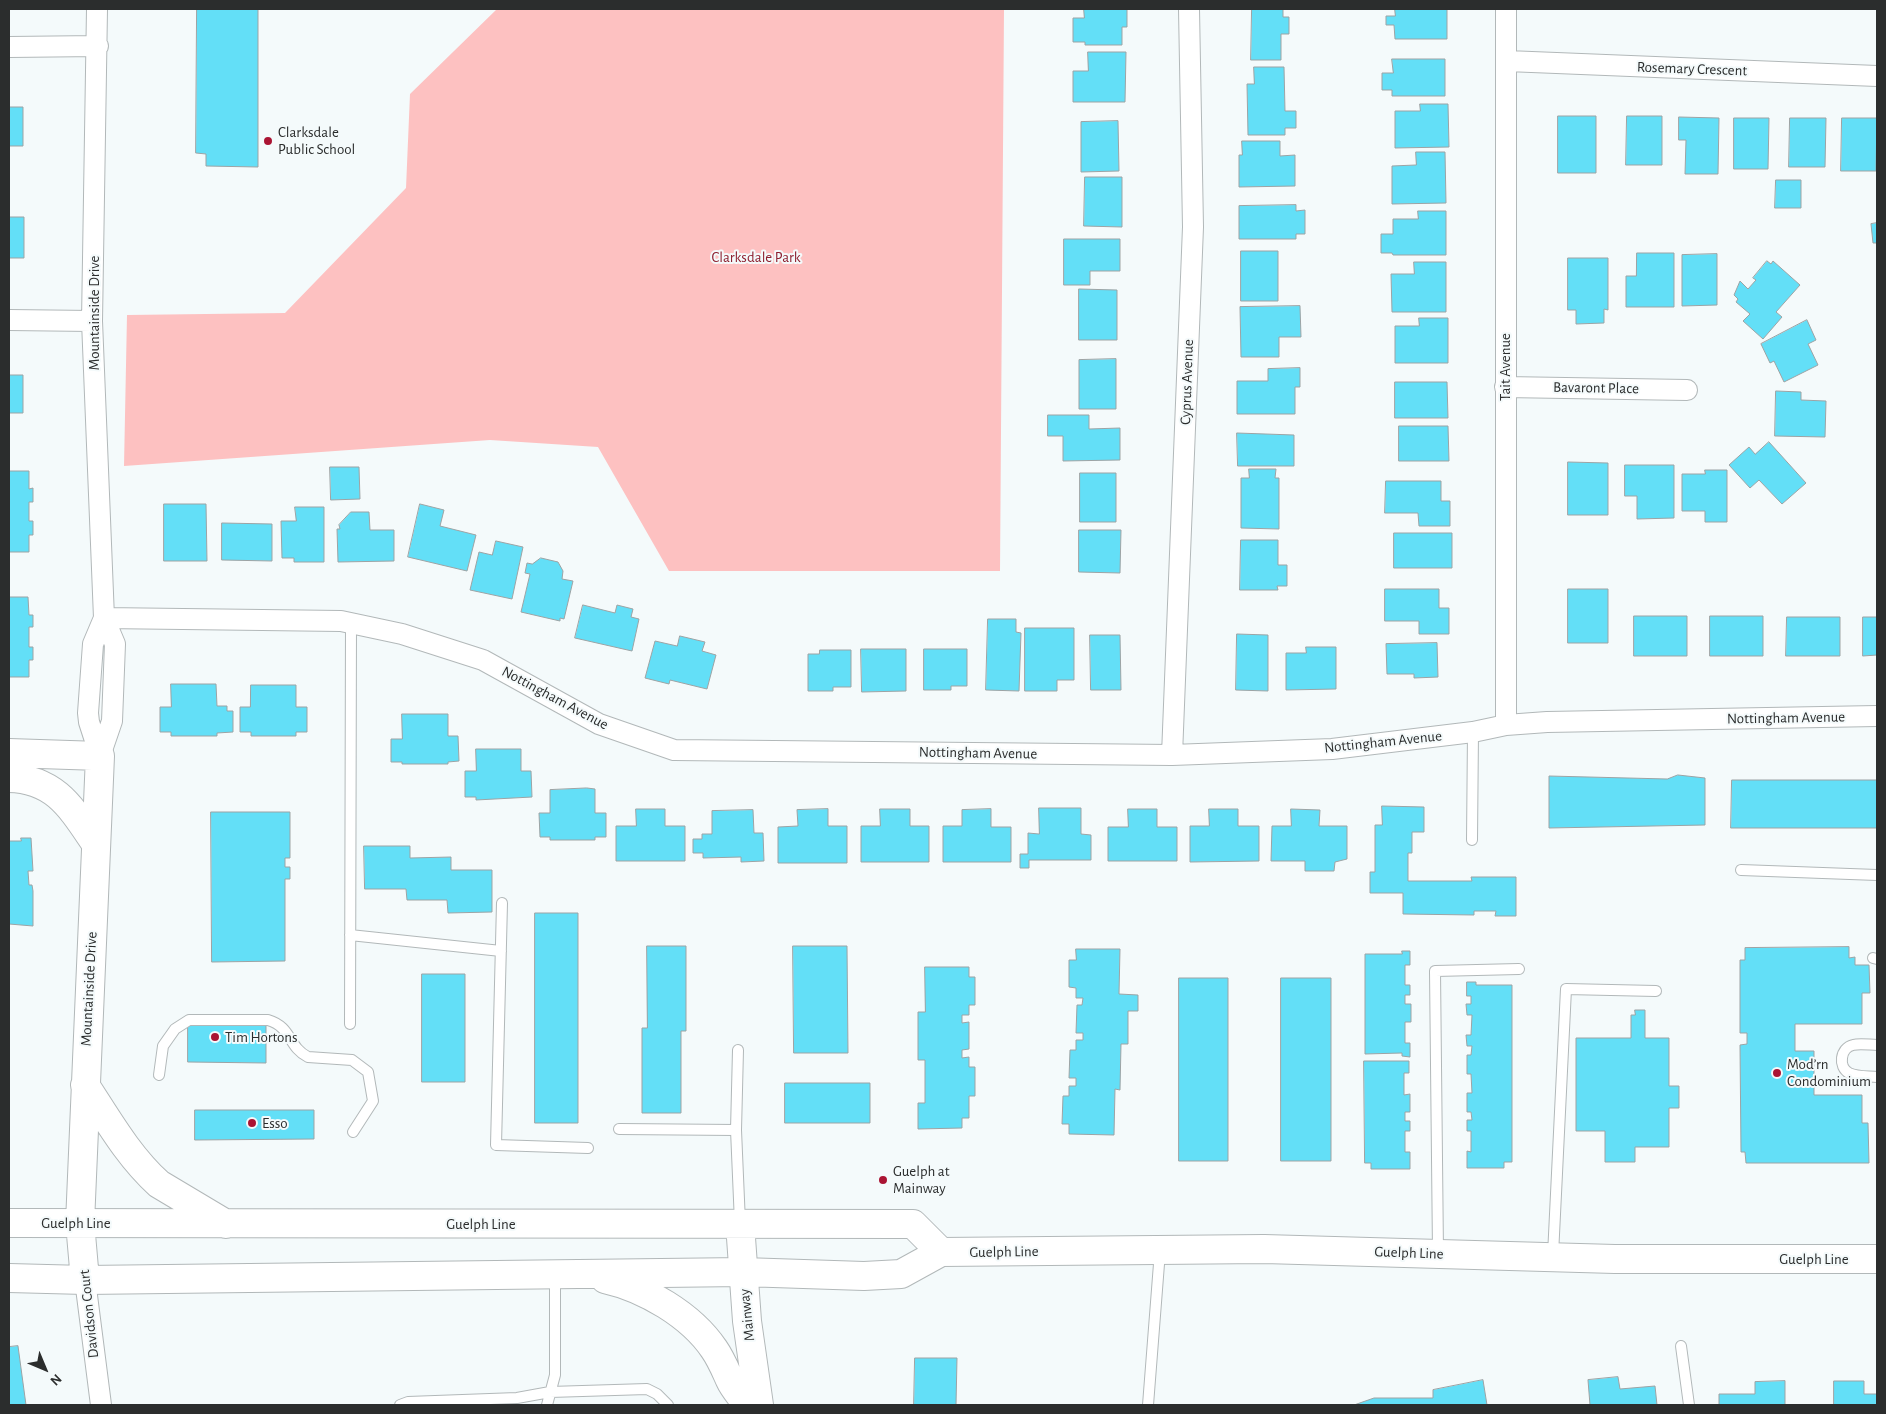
<!DOCTYPE html>
<html>
<head>
<meta charset="utf-8">
<style>
  body { margin:0 }
  #map { position:relative; width:1886px; height:1414px; overflow:hidden; background:#f4fafb; font-family:"Alegreya Sans",sans-serif }
  canvas { display:block }
  .frame { position:absolute; inset:0; border:10px solid #2b2d2d; pointer-events:none }
  .north { position:absolute; left:20px; top:1344px; width:50px; height:50px; -webkit-text-stroke:4px #f4fafb; paint-order:stroke; rotate:135deg; font-size:14px; font-weight:700; line-height:20px; text-align:center; color:#2b2d2d }
  .north::after { content:''; display:block; margin:auto; width:18px; height:22px; background:#2b2d2d; clip-path:polygon(50% 0,100% 100%,50% 72%,0 100%) }
</style>
</head>
<body>
<div id="map">
<canvas width="1886" height="1414"></canvas>
<div class="frame"></div>
<div class="north">N</div>
</div>
<script>
const c = document.querySelector('canvas').getContext('2d');
c.lineJoin = 'round';
function paint(path, color) {
  c.fillStyle = color;
  c.fill(path, 'evenodd');
}
function strokePath(path, color, width, dash) {
  c.strokeStyle = color;
  c.lineWidth = width;
  c.lineCap = dash ? 'butt' : 'round';
  c.setLineDash(dash || []);
  c.stroke(path);
}
function write(font, color, halo, rows, align = 'center') {
  c.font = font + ' "Alegreya Sans",sans-serif';
  c.lineWidth = 4;
  c.setLineDash([]);
  c.textBaseline = 'middle';
  c.strokeStyle = halo;
  c.fillStyle = color;
  for (const [text, x, y, turn = 0] of rows) {
    c.save();
    c.translate(x, y);
    c.rotate((+turn || 0) * Math.PI / 180);
    c.textAlign = isNaN(turn) ? turn : align;
    if (halo) c.strokeText(text, 0, 0);
    c.fillText(text, 0, 0);
    c.restore();
  }
}
paint(new Path2D(`
  M 497,9 L 1004,9 L 1000,571 L 669,571 L 598,447 L 490,440 L 124,466 L 127,315 L 285,313 L 406,188 L 410,94 Z`), '#fdc1c1');
const building = new Path2D(`
  M 197,9 L 258,9 L 258,167 L 206,166 L 206,154 L 196,153 Z
  M 1084,9 L 1127,9 L 1127,27 L 1122,27 L 1122,45 L 1085,45 L 1085,42 L 1073,42 L 1073,18 L 1084,18 Z
  M 1252,9 L 1283,9 L 1283,17 L 1289,17 L 1289,34 L 1281,34 L 1281,60 L 1251,60 Z
  M 1395,9 L 1447,9 L 1447,39 L 1395,39 L 1394,25 L 1386,25 L 1386,16 L 1395,16 Z
  M 1088,52 L 1126,52 L 1125,102 L 1073,102 L 1073,71 L 1088,71 Z
  M 1392,59 L 1445,59 L 1445,96 L 1392,96 L 1392,90 L 1382,90 L 1382,73 L 1393,73 Z
  M 1254,67 L 1284,67 L 1285,111 L 1296,111 L 1296,128 L 1285,128 L 1285,135 L 1248,135 L 1247,84 L 1254,84 Z
  M 1420,104 L 1448,104 L 1449,147 L 1395,148 L 1395,111 L 1420,111 Z
  M 9,107 L 23,107 L 23,146 L 9,146 Z
  M 1558,116 L 1596,116 L 1596,173 L 1558,173 Z
  M 1627,116 L 1662,116 L 1662,165 L 1626,165 Z
  M 1679,117 L 1719,118 L 1718,174 L 1685,174 L 1686,140 L 1679,140 Z
  M 1734,118 L 1769,118 L 1768,169 L 1734,169 Z
  M 1790,118 L 1826,118 L 1825,167 L 1789,167 Z
  M 1842,118 L 1877,118 L 1876,171 L 1841,171 Z
  M 1118,121 L 1119,171 L 1081,172 L 1081,122 Z
  M 1242,141 L 1280,141 L 1280,156 L 1295,155 L 1295,186 L 1239,187 L 1239,155 L 1242,155 Z
  M 1416,152 L 1445,152 L 1446,203 L 1392,204 L 1392,166 L 1416,165 Z
  M 1085,177 L 1122,177 L 1122,227 L 1084,226 Z
  M 1776,180 L 1801,180 L 1801,208 L 1775,208 Z
  M 1296,205 L 1296,211 L 1305,210 L 1305,234 L 1296,234 L 1296,239 L 1239,239 L 1239,206 Z
  M 1418,211 L 1446,211 L 1446,255 L 1393,255 L 1392,253 L 1381,253 L 1381,234 L 1393,234 L 1393,219 L 1418,219 Z
  M 9,217 L 24,217 L 24,258 L 9,258 Z
  M 1877,223 L 1877,243 L 1873,243 L 1871,224 Z
  M 1064,239 L 1120,239 L 1120,271 L 1090,271 L 1090,285 L 1064,285 Z
  M 1241,251 L 1278,251 L 1278,301 L 1241,301 Z
  M 1637,253 L 1674,253 L 1674,307 L 1626,307 L 1626,276 L 1636,276 Z
  M 1717,254 L 1717,305 L 1682,306 L 1682,255 Z
  M 1568,258 L 1608,258 L 1608,310 L 1604,309 L 1604,323 L 1576,324 L 1576,310 L 1568,310 Z
  M 1767,261 L 1771,264 L 1773,261 L 1800,285 L 1776,312 L 1782,317 L 1763,339 L 1743,321 L 1750,314 L 1736,302 L 1738,299 L 1734,295 L 1740,281 L 1748,289 L 1756,280 L 1753,278 Z
  M 1414,262 L 1446,262 L 1446,312 L 1392,312 L 1391,274 L 1414,274 Z
  M 1079,289 L 1117,290 L 1117,340 L 1079,340 Z
  M 1300,306 L 1301,337 L 1279,337 L 1279,357 L 1241,357 L 1240,307 Z
  M 1419,318 L 1448,318 L 1448,363 L 1395,363 L 1395,326 L 1419,326 Z
  M 1807,320 L 1816,340 L 1808,344 L 1818,365 L 1784,382 L 1774,361 L 1770,363 L 1761,344 Z
  M 1116,359 L 1116,409 L 1079,409 L 1079,360 Z
  M 1300,368 L 1300,387 L 1295,387 L 1295,414 L 1237,414 L 1237,381 L 1268,381 L 1268,369 Z
  M 9,375 L 23,375 L 23,413 L 9,413 Z
  M 1395,382 L 1447,382 L 1448,418 L 1395,418 Z
  M 1776,391 L 1801,392 L 1801,400 L 1826,401 L 1825,437 L 1775,436 Z
  M 1048,415 L 1089,415 L 1089,429 L 1120,428 L 1120,460 L 1063,461 L 1063,436 L 1048,436 Z
  M 1399,426 L 1448,426 L 1449,461 L 1399,461 Z
  M 1237,433 L 1294,435 L 1294,466 L 1238,466 Z
  M 1769,442 L 1806,483 L 1782,504 L 1759,480 L 1750,488 L 1729,465 L 1749,447 L 1755,454 Z
  M 1568,462 L 1608,463 L 1608,515 L 1568,515 Z
  M 1625,465 L 1674,465 L 1674,518 L 1637,519 L 1637,496 L 1625,496 Z
  M 330,467 L 359,467 L 360,499 L 331,500 Z
  M 1249,469 L 1276,469 L 1275,478 L 1279,478 L 1279,529 L 1241,528 L 1241,478 L 1249,478 Z
  M 1705,470 L 1727,470 L 1727,522 L 1705,522 L 1705,511 L 1682,511 L 1682,474 L 1705,474 Z
  M 9,471 L 29,471 L 29,489 L 33,488 L 33,502 L 29,502 L 29,521 L 33,521 L 33,535 L 29,535 L 29,552 L 9,552 Z
  M 1080,473 L 1116,473 L 1116,522 L 1080,522 Z
  M 1386,481 L 1441,481 L 1441,501 L 1450,501 L 1450,526 L 1419,526 L 1418,513 L 1385,513 Z
  M 164,504 L 206,504 L 207,561 L 164,561 Z
  M 420,504 L 444,510 L 440,526 L 476,535 L 467,571 L 408,557 Z
  M 295,507 L 324,507 L 324,562 L 294,562 L 294,558 L 282,558 L 281,521 L 296,521 Z
  M 351,512 L 369,512 L 370,530 L 394,530 L 394,561 L 338,562 L 337,529 L 340,529 L 339,525 Z
  M 222,523 L 272,524 L 272,561 L 222,560 Z
  M 1079,530 L 1121,530 L 1120,573 L 1079,572 Z
  M 1394,533 L 1452,533 L 1452,568 L 1394,568 Z
  M 1241,540 L 1278,540 L 1278,565 L 1287,565 L 1287,586 L 1277,586 L 1278,590 L 1240,590 Z
  M 496,541 L 523,547 L 512,599 L 470,590 L 479,552 L 492,555 Z
  M 541,558 L 558,562 L 563,571 L 562,579 L 573,581 L 564,619 L 560,618 L 560,621 L 521,612 L 530,574 L 525,573 L 527,563 L 532,564 Z
  M 1385,589 L 1439,589 L 1439,608 L 1449,608 L 1449,634 L 1419,634 L 1419,621 L 1385,621 Z
  M 1568,589 L 1608,589 L 1608,643 L 1568,643 Z
  M 9,597 L 28,597 L 29,615 L 33,615 L 33,627 L 29,627 L 29,647 L 33,647 L 33,660 L 29,660 L 29,677 L 9,677 Z
  M 583,605 L 615,613 L 617,605 L 633,609 L 631,617 L 639,619 L 632,651 L 575,638 Z
  M 1634,616 L 1687,616 L 1687,656 L 1634,656 Z
  M 1710,616 L 1763,616 L 1763,656 L 1710,656 Z
  M 1787,617 L 1840,617 L 1840,656 L 1786,656 Z
  M 1863,617 L 1877,617 L 1877,655 L 1863,656 Z
  M 988,619 L 1016,619 L 1016,632 L 1021,633 L 1019,691 L 986,690 Z
  M 1025,628 L 1074,628 L 1074,680 L 1057,680 L 1057,691 L 1025,691 Z
  M 1237,634 L 1268,635 L 1268,691 L 1236,690 Z
  M 1090,635 L 1120,635 L 1121,690 L 1091,690 Z
  M 680,636 L 705,642 L 702,651 L 716,655 L 707,689 L 670,680 L 669,684 L 645,678 L 655,641 L 677,646 Z
  M 1437,643 L 1438,677 L 1414,678 L 1414,674 L 1387,674 L 1386,644 Z
  M 1306,647 L 1336,647 L 1336,689 L 1286,690 L 1286,653 L 1306,653 Z
  M 861,649 L 906,649 L 906,691 L 862,692 Z
  M 924,649 L 967,649 L 967,686 L 951,686 L 951,690 L 924,690 Z
  M 820,650 L 851,650 L 851,687 L 833,687 L 833,691 L 808,691 L 808,654 L 819,654 Z
  M 171,684 L 216,684 L 217,706 L 227,706 L 227,711 L 233,711 L 233,732 L 217,733 L 217,736 L 171,736 L 171,732 L 160,732 L 160,707 L 171,707 Z
  M 251,685 L 296,685 L 296,707 L 307,707 L 307,732 L 296,732 L 296,736 L 251,736 L 251,732 L 240,732 L 240,707 L 250,707 Z
  M 402,714 L 448,714 L 448,736 L 458,736 L 459,761 L 448,762 L 448,764 L 402,764 L 402,762 L 391,762 L 391,739 L 402,739 Z
  M 476,749 L 521,749 L 521,771 L 531,771 L 532,797 L 476,800 L 476,797 L 465,797 L 465,771 L 476,771 Z
  M 1678,775 L 1705,778 L 1705,825 L 1549,828 L 1549,776 L 1667,779 Z
  M 1732,780 L 1877,780 L 1877,828 L 1731,828 Z
  M 587,788 L 595,789 L 595,813 L 606,813 L 606,837 L 595,837 L 595,840 L 550,840 L 550,837 L 540,837 L 539,813 L 550,813 L 550,790 Z
  M 1382,806 L 1424,807 L 1424,832 L 1412,832 L 1412,853 L 1408,853 L 1408,881 L 1472,881 L 1471,877 L 1516,877 L 1516,916 L 1495,916 L 1496,911 L 1474,911 L 1474,915 L 1403,914 L 1403,893 L 1370,893 L 1370,872 L 1375,872 L 1375,825 L 1382,825 Z
  M 1039,808 L 1081,808 L 1081,834 L 1091,835 L 1091,860 L 1029,860 L 1029,868 L 1020,868 L 1020,854 L 1028,854 L 1028,833 L 1039,834 Z
  M 636,809 L 665,809 L 665,826 L 685,826 L 685,861 L 616,861 L 616,826 L 636,826 Z
  M 828,809 L 828,826 L 847,826 L 847,863 L 778,863 L 778,827 L 798,826 L 797,810 Z
  M 880,809 L 910,809 L 910,826 L 929,826 L 929,862 L 861,862 L 861,826 L 880,826 Z
  M 991,809 L 991,827 L 1011,827 L 1011,862 L 943,862 L 943,826 L 962,826 L 962,810 Z
  M 1128,809 L 1157,809 L 1157,827 L 1177,827 L 1177,861 L 1108,861 L 1108,827 L 1128,827 Z
  M 1209,809 L 1238,809 L 1238,826 L 1259,826 L 1259,861 L 1190,862 L 1190,826 L 1209,826 Z
  M 1291,809 L 1320,810 L 1319,826 L 1347,826 L 1347,859 L 1335,862 L 1334,871 L 1305,871 L 1305,861 L 1271,861 L 1272,826 L 1291,826 Z
  M 753,810 L 754,833 L 763,833 L 764,861 L 741,862 L 741,857 L 703,858 L 703,853 L 693,853 L 693,839 L 702,839 L 702,834 L 712,834 L 712,811 Z
  M 211,812 L 290,812 L 290,858 L 285,858 L 285,867 L 290,867 L 290,879 L 285,879 L 285,961 L 212,962 Z
  M 21,838 L 31,838 L 33,871 L 28,871 L 29,885 L 32,885 L 33,891 L 33,926 L 9,924 L 9,841 L 21,841 Z
  M 364,846 L 410,846 L 410,858 L 451,857 L 451,870 L 492,870 L 492,912 L 448,913 L 447,900 L 407,900 L 406,889 L 365,889 Z
  M 535,913 L 578,913 L 578,1123 L 535,1123 Z
  M 647,946 L 686,946 L 686,1031 L 681,1031 L 681,1113 L 642,1113 L 642,1028 L 647,1028 Z
  M 793,946 L 847,946 L 848,1053 L 794,1053 Z
  M 1849,947 L 1849,958 L 1855,957 L 1855,965 L 1869,965 L 1870,993 L 1862,993 L 1862,1024 L 1795,1024 L 1795,1051 L 1814,1051 L 1814,1095 L 1862,1095 L 1862,1123 L 1868,1123 L 1869,1163 L 1746,1163 L 1745,1152 L 1741,1152 L 1740,1045 L 1747,1044 L 1747,1033 L 1740,1033 L 1740,960 L 1745,960 L 1745,948 Z
  M 1076,949 L 1120,949 L 1119,994 L 1138,995 L 1138,1011 L 1128,1011 L 1128,1044 L 1121,1044 L 1120,1090 L 1115,1089 L 1114,1135 L 1069,1134 L 1069,1124 L 1062,1124 L 1063,1096 L 1069,1096 L 1069,1086 L 1076,1086 L 1076,1078 L 1069,1078 L 1070,1050 L 1076,1050 L 1076,1040 L 1083,1040 L 1083,1033 L 1076,1033 L 1077,1005 L 1082,1005 L 1083,998 L 1076,998 L 1076,988 L 1069,987 L 1069,960 L 1076,960 Z
  M 1402,951 L 1410,951 L 1410,965 L 1405,965 L 1405,985 L 1410,985 L 1410,995 L 1405,995 L 1405,1004 L 1411,1004 L 1411,1022 L 1405,1022 L 1405,1043 L 1410,1043 L 1410,1057 L 1402,1056 L 1402,1053 L 1365,1054 L 1365,954 L 1402,954 Z
  M 925,967 L 969,967 L 969,977 L 975,977 L 975,1005 L 969,1005 L 969,1015 L 962,1015 L 962,1023 L 969,1022 L 969,1049 L 962,1050 L 962,1058 L 969,1057 L 969,1067 L 975,1067 L 975,1096 L 969,1096 L 969,1118 L 962,1118 L 962,1128 L 918,1129 L 918,1103 L 925,1103 L 925,1060 L 918,1060 L 918,1012 L 925,1012 Z
  M 422,974 L 465,974 L 465,1082 L 422,1082 Z
  M 1179,978 L 1228,978 L 1228,1161 L 1179,1161 Z
  M 1281,978 L 1331,978 L 1331,1161 L 1281,1161 Z
  M 1467,982 L 1476,982 L 1476,985 L 1512,985 L 1512,1162 L 1504,1162 L 1504,1168 L 1467,1168 L 1467,1151 L 1471,1152 L 1471,1131 L 1467,1131 L 1467,1120 L 1472,1120 L 1471,1112 L 1467,1112 L 1467,1093 L 1472,1093 L 1471,1074 L 1467,1074 L 1467,1055 L 1471,1055 L 1472,1046 L 1467,1046 L 1466,1035 L 1471,1035 L 1472,1015 L 1467,1015 L 1466,1004 L 1471,1004 L 1471,996 L 1467,996 Z
  M 1635,1010 L 1645,1010 L 1645,1038 L 1669,1038 L 1669,1086 L 1679,1086 L 1679,1108 L 1669,1108 L 1669,1147 L 1635,1147 L 1635,1162 L 1605,1162 L 1605,1131 L 1576,1131 L 1576,1038 L 1631,1038 L 1631,1015 L 1635,1015 Z
  M 188,1025 L 266,1025 L 266,1063 L 188,1062 Z
  M 1364,1061 L 1409,1061 L 1409,1073 L 1404,1073 L 1404,1095 L 1410,1094 L 1410,1112 L 1405,1112 L 1405,1121 L 1410,1121 L 1410,1131 L 1405,1131 L 1405,1152 L 1410,1152 L 1410,1169 L 1371,1169 L 1371,1163 L 1365,1163 Z
  M 785,1083 L 870,1083 L 870,1123 L 785,1123 Z
  M 195,1110 L 314,1110 L 314,1139 L 195,1140 Z
  M 18,1346 L 26,1405 L 9,1405 L 9,1347 Z
  M 915,1358 L 957,1358 L 956,1405 L 914,1405 Z
  M 1618,1377 L 1620,1389 L 1655,1386 L 1657,1405 L 1590,1405 L 1588,1380 Z
  M 1483,1380 L 1487,1405 L 1354,1405 L 1374,1398 L 1433,1398 L 1433,1390 Z
  M 1785,1381 L 1785,1405 L 1719,1405 L 1719,1394 L 1755,1394 L 1755,1382 Z
  M 1834,1381 L 1864,1381 L 1864,1394 L 1877,1394 L 1877,1405 L 1834,1405 Z`);
paint(building, '#63dff7');
strokePath(building, '#9da3a4', 1);
const lane = new Path2D(`
  M 1472,840 L 1473,732
  M 1741,870 L 1877,875
  M 502,903 L 496,1145 L 588,1148
  M 350,935 L 501,951
  M 1873,958 L 1877,959
  M 350,1024 L 351,625
  M 1877,1045 C 1870,1045 1860,1043 1853,1045 C 1840,1048 1838,1067 1849,1073 C 1857,1077 1869,1076 1877,1077
  M 738,1050 L 736,1130 L 740,1223
  M 159,1075 L 163,1046 L 175,1029 L 189,1020 L 268,1020 C 292,1027 288,1047 308,1057 L 352,1060 L 368,1072 L 373,1101 L 353,1132
  M 619,1129 L 736,1130
  M 1438,1252 L 1435,971 L 1519,969
  M 1553,1255 L 1566,989 L 1656,991
  M 1681,1346 L 1689,1405
  M 400,1405 L 408,1402 L 517,1398 L 550,1392 L 647,1389 L 657,1394 L 668,1405
  M 547,1405 L 555,1375 L 555,1275
  M 1148,1405 L 1160,1251`);
const street = new Path2D(`
  M 97,9 L 92,321 L 104,618 L 115,644 L 112,721 L 100,756
  M 1506,9 L 1506,725
  M 9,47 L 98,46
  M 1507,61 L 1877,76
  M 9,320 L 92,321
  M 1505,387 L 1687,390
  M 104,618 L 341,621 L 402,634 L 483,660 L 599,724 L 674,750 L 1172,755 L 1332,749 L 1473,732 L 1506,725 L 1547,722 L 1877,716
  M 1172,755 L 1193,227 L 1189,9
  M 100,756 L 89,722 L 88,713 L 93,644 L 104,618
  M 85,1280 L 101,1405`);
const secondary = new Path2D(`
  M 9,753 L 100,756 L 80,1223 L 85,1280
  M 9,778 C 56,779 72,809 96,844
  M 85,1085 C 108,1120 128,1156 159,1184 L 226,1224
  M 9,1223 L 913,1224 L 941,1252
  M 740,1224 L 747,1321 L 759,1405
  M 9,1278 L 85,1280 L 743,1272 L 864,1276 L 901,1274 L 941,1252 L 1264,1249 L 1615,1259 L 1877,1259
  M 605,1279 C 645,1288 691,1315 714,1349 C 721,1359 725,1369 730,1380 C 734,1389 742,1397 747,1405`);
strokePath(lane, '#b2b8b9', 12);
strokePath(street, '#b2b8b9', 22);
strokePath(secondary, '#b2b8b9', 30);
strokePath(lane, '#fff', 10);
strokePath(street, '#fff', 20);
strokePath(secondary, '#fff', 28);
for (const [x, y, r, color] of [
  [268,141,5,"#aa1433"],
  [215,1037,5,"#aa1433"],
  [1777,1073,5,"#aa1433"],
  [252,1123,5,"#aa1433"],
  [883,1180,5,"#aa1433"]
]) {
  const dot = new Path2D();
  dot.arc(x, y, r, 0, 2 * Math.PI);
  c.fillStyle = color;
  c.fill(dot);
  strokePath(dot, '#f4fafb', 2);
}
write('15px', '#2b2d2d', '#f4fafb', [
  ["Rosemary Crescent",1692,69,2],
  ["Mountainside Drive",94,313,-90],
  ["Tait Avenue",1505,367,-90],
  ["Cyprus Avenue",1187,382,-88],
  ["Bavaront Place",1596,388,1],
  ["Nottingham Avenue",555,698,28],
  ["Nottingham Avenue",1786,718,-1],
  ["Nottingham Avenue",1383,742,-6],
  ["Nottingham Avenue",978,753,1],
  ["Mountainside Drive",89,989,-87],
  ["Guelph Line",76,1223],
  ["Guelph Line",481,1224],
  ["Guelph Line",1004,1252,-1],
  ["Guelph Line",1409,1253,2],
  ["Guelph Line",1814,1259],
  ["Davidson Court",89,1314,-96],
  ["Mainway",747,1315,-96]
]);
write('15px', '#2b2d2d', '#f4fafb', [
  ["Clarksdale",278,132],
  ["Public School",278,149],
  ["Tim Hortons",225,1037],
  ["Mod’rn",1787,1064],
  ["Condominium",1787,1081],
  ["Esso",262,1123],
  ["Guelph at",893,1171],
  ["Mainway",893,1188]
], 'left');
write('15px', '#8d2030', '#f4fafb', [
  ["Clarksdale Park",756,257]
]);
</script>
</body>
</html>
